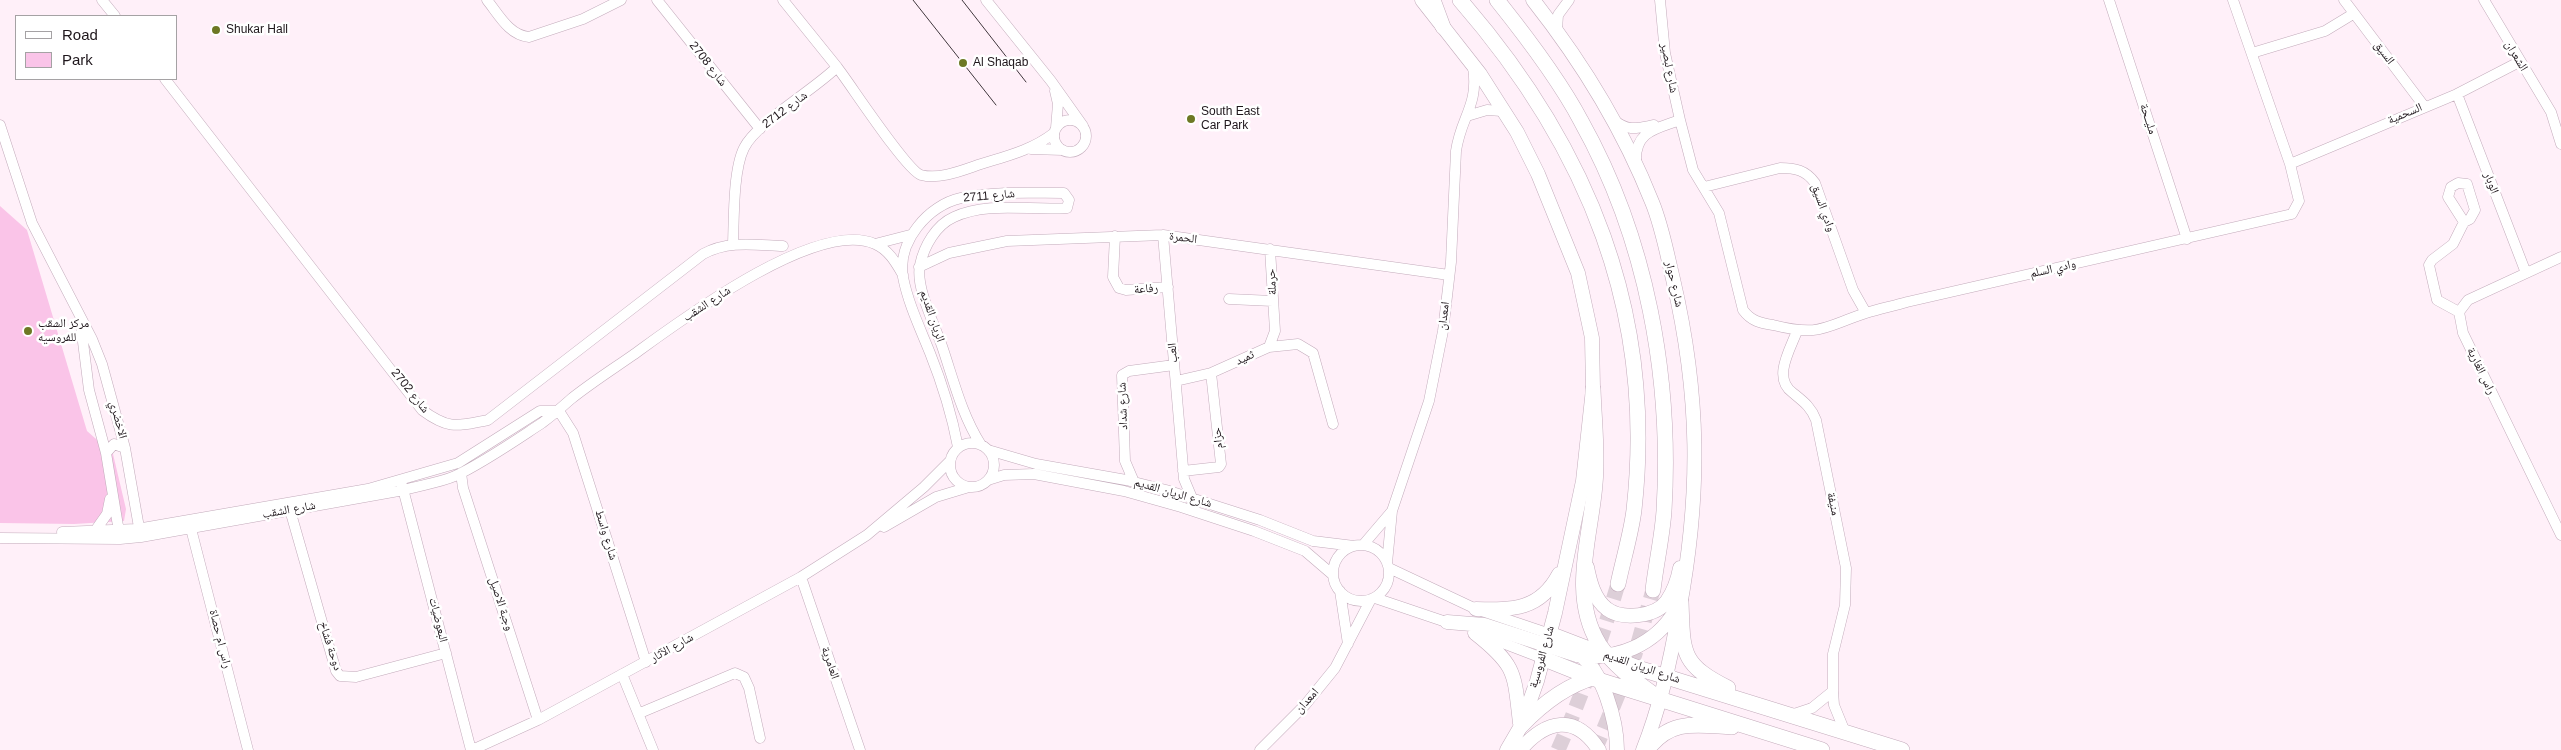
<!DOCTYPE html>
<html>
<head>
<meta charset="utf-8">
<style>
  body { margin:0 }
  #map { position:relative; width:2561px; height:750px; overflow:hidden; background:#fff0f9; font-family:Arial,sans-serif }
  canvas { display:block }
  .legend { position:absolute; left:15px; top:15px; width:162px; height:65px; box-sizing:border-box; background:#fff; border:1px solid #a5a2a4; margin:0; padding:6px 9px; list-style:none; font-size:15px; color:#1e161b }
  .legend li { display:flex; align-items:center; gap:10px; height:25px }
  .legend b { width:25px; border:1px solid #a5a2a4 }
</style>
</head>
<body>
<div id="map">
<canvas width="2561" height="750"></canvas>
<ul class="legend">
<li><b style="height:6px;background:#fff"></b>Road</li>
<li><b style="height:14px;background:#fac4e8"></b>Park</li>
</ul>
</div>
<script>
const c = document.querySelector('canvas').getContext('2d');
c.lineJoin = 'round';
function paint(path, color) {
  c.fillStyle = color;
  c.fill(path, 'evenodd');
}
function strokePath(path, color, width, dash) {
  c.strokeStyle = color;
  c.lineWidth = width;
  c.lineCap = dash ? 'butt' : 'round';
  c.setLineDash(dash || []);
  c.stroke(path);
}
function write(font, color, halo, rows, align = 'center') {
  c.font = font + ' Arial,"Noto Naskh Arabic",sans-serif';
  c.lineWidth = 5;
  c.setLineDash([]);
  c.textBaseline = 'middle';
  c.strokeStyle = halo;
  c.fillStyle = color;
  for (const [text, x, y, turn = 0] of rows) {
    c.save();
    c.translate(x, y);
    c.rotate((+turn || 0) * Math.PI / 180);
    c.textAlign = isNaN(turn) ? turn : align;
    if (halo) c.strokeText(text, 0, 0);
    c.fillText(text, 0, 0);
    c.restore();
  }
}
paint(new Path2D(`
  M 0,206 L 27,230 L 87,431 L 113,454 L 126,509 L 124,521 L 74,524 L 0,523 Z`), '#fac4e8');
strokePath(new Path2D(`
  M 1558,750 C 1582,696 1601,641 1618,584
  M 1595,750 L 1635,654 L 1653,590`), '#ddcfd8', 15, [15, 8]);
const minor = new Path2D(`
  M 102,0 L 115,16
  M 487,0 C 499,15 509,35 529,37 L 583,19 L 621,0
  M 657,0 L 760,129
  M 986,0 L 1051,81 L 1083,126
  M 2109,0 L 2187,239
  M 2344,0 L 2424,106
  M 2484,0 L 2551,112 L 2561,144
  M 1557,30 L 1558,15 L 1569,0
  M 2252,53 L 2325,31 L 2353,14
  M 837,67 C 851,85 906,170 921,175 C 940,180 963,170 981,164 C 1007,156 1032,150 1054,133
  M 165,79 L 422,410 C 449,430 457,426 488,420 L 703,254 C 729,240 755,245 783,246
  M 1055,91 L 1058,104 L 1056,128
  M 2457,94 L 2526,273
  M 1467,116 L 1487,110 L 1502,111
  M 1614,120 C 1628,132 1638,128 1654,125
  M 1680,120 L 1693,170 L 1719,213 L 1743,310 C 1751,321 1760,323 1773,325 C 1821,337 1823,327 1866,313 C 1879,309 1893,306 1907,302 L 2292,214 L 2299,201 L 2290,164 L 2233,0
  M1054 136a16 16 0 1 1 32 0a16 16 0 1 1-32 0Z
  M 0,125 L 32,223 L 92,339 L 102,364 L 125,448 L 140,533
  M 1031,149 L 1063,150
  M 1636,161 C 1635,131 1656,129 1680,120 L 1665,53 L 1660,0
  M 2290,164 L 2457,94 L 2519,62
  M 2458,183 L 2467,184 L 2475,210 L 2470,219 L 2464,222 L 2448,197 L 2451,187 Z
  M 1704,187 L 1780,168 C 1795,168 1806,170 1815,183 L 1853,290 L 1866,313
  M 1163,235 L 1184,479 L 1192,498
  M 1115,236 L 1113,277 L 1119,288 L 1126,290 L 1168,287
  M 733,244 C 734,219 733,170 744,148 C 756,123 814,90 837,67 L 783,0
  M 875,244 L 910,235
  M 2561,257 L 2468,300 L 2459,312 L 2463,333 L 2561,535
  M 919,267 L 949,253 L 1007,241 L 1163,235 L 1449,275
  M 1229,299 L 1273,301
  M 2459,312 L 2437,300 L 2429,265 L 2432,260 L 2453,244 L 2464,222
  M 81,326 L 89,390 L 106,453 L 120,538
  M 1797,331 C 1790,350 1772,378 1793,393 C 1804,402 1811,407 1816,420 L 1846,568 L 1845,605 L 1833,654 L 1833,691 L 1834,705 L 1845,732
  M 1269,347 L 1298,344 L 1313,353 L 1333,424
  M 1176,381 L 1211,373 L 1269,347 L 1275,331 L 1270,249
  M 559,411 L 573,433 L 646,662
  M950 465a22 22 0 1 1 44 0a22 22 0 1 1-44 0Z
  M 958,447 C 952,416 942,383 930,353 C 920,328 908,303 903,277 C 897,242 928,205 961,198 C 994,191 1030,193 1064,193 L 1069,200 L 1067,208 C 1031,211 988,201 954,217 C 936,225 924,246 920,265 C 915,288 936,327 943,349 C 954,382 962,415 981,445
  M 988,450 L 1036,464 L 1126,480 L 1166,490 L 1260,520 L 1313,541 L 1354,546
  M 106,453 L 114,444 L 125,448
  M 1183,471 L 1219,467 L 1221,464 L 1211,373
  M 461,473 L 463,488 L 538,720
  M 988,480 L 1004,475 L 1034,474 L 1124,491 L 1181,507 L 1254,531 L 1305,551 L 1333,575
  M 1134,482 L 1125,461 L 1122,375 L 1129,371 L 1174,365
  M 402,485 L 471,750
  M 290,510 L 336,671 L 340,676 L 356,677 L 446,653
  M 189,521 L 248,750
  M 884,527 L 936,497 L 969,487
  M 95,531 L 107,514 L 110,499
  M 62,532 L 137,529 L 368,489 L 458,463 L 540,411 L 559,411
  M 0,538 L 120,539 L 141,537 L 404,490 C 420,485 439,483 455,476 C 483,463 516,440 542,423 C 553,415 562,407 571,399 C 591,383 613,369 633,355 C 680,321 817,218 875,244 C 889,250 896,263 903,275
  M 1363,545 L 1392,511
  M1333 573a28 28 0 1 1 56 0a28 28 0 1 1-56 0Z
  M 1387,563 L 1392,511 L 1429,401 L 1443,331 L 1451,262 L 1456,151 C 1461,116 1479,106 1473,67
  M 1389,568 L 1476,609 L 1550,634
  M 801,577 L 860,750
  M 1340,591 L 1348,644
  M 1375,598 L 1452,624
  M 1482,635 L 1542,658
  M 622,674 L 653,750
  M 640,713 L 735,673 L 744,677 L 749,688 L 760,738
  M 1791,715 L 1812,708 L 1833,691
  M 472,750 L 538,720 L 801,577 L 867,535 L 924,487 L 950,461
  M 1260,750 L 1305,705 L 1335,668 L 1371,599`);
const major = new Path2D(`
  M 1422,0 L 1480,74 L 1517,132 L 1538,174 L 1578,273 L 1592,338 L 1593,389 L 1583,481 L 1555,613 L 1537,681 L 1521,726 L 1507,750
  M 1533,0 C 1582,62 1623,129 1652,202 C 1662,226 1667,254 1673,279 C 1700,395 1701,494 1679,611 C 1671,659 1661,705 1643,750
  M 1587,567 C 1590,582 1594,599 1607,609 C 1622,620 1656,617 1667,601 C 1673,592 1678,579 1680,568
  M 1476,609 C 1513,610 1540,610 1559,574
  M 1447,622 L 1484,625 L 1577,655 C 1617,661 1655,645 1676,610
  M 1475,633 C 1517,666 1514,673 1520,723
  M 1578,653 C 1603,671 1617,721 1617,750
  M 1520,750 C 1546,720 1575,713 1599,750`);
const highway = new Path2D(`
  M 1433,0 L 1443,27
  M 1460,0 C 1588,147 1656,313 1634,510 C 1631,534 1623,560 1618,584
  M 1497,0 C 1525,35 1560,81 1581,121 C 1647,239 1672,378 1664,511 C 1662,538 1656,564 1653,590
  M 1593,389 C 1594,420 1598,453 1595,484 C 1591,536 1569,595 1599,644 C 1614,667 1638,683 1660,699
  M 1681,602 C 1683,652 1680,664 1728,688
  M 1550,634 L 1641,669 L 1902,750
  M 1542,658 L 1592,678 L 1822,750
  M 1521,726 C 1542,704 1566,685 1596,677
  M 1647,750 C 1671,718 1697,725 1732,727`);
strokePath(minor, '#c3abbb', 11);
strokePath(major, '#c3abbb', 15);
strokePath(highway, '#c3abbb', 16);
strokePath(minor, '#fff', 10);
strokePath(major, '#fff', 14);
strokePath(highway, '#fff', 15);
strokePath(new Path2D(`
  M 913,0 L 996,105
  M 962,0 L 1026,82`), '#40373d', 1);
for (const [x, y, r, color] of [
  [216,30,5,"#6d7824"],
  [963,63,5,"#6d7824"],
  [1191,119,5,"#6d7824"],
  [28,331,5,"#6d7824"]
]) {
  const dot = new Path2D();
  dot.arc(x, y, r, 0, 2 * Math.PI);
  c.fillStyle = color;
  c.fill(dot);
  strokePath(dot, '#fff', 2);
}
write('12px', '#1e161b', '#fff', [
  ["Shukar Hall",226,30],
  ["Al Shaqab",973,63],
  ["South East",1201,112],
  ["Car Park",1201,126],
  ["مركز الشقب",38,324],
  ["للفروسيه",38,338]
], 'left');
write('12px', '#1e161b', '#fff', [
  ["السيق",2384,53,53],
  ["الشعران",2516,56,59],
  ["شارع 2708",708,64,52],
  ["شارع لبصير",1669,68,79],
  ["شارع 2712",785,110,-37],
  ["السحمية",2405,114,-23],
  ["مليــحة",2148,119,72],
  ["الوبار",2491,183,69],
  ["شارع 2711",989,196,-5],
  ["وادي السيق",1823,208,70],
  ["الحمرة",1183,238,7],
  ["وادي السلم",2053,269,-13],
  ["حرملة",1272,282,-94],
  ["شارع حوار",1674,284,77],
  ["رفاعة",1146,289,-4],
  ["شارع الشقب",707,304,-33],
  ["الريان القديم",932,316,71],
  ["امعدان",1444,316,-83],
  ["العب",1173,353,-95],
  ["ثميد",1245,358,-25],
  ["راس الغارية",2481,371,64],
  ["شارع 2702",410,391,51],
  ["شارع شداد",1123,406,-92],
  ["الاخضري",118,420,75],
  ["حزام",1218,438,-96],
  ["شارع الريان القديم",1173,493,16],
  ["منيفة",1833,504,78],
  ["شارع الشقب",289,510,-10],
  ["شارع واسط",606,535,73],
  ["وجبة الاصيل",501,604,72],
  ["البعوضيات",438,620,76],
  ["راس ام حصاة",220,639,76],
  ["دوحة فشاخ",330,646,72],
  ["شارع الآثار",672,648,-29],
  ["شارع الفروسية",1542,657,-74],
  ["العامرية",830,663,71],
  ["شارع الريان القديم",1642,667,19],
  ["امعدان",1307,701,-48]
]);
</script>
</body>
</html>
